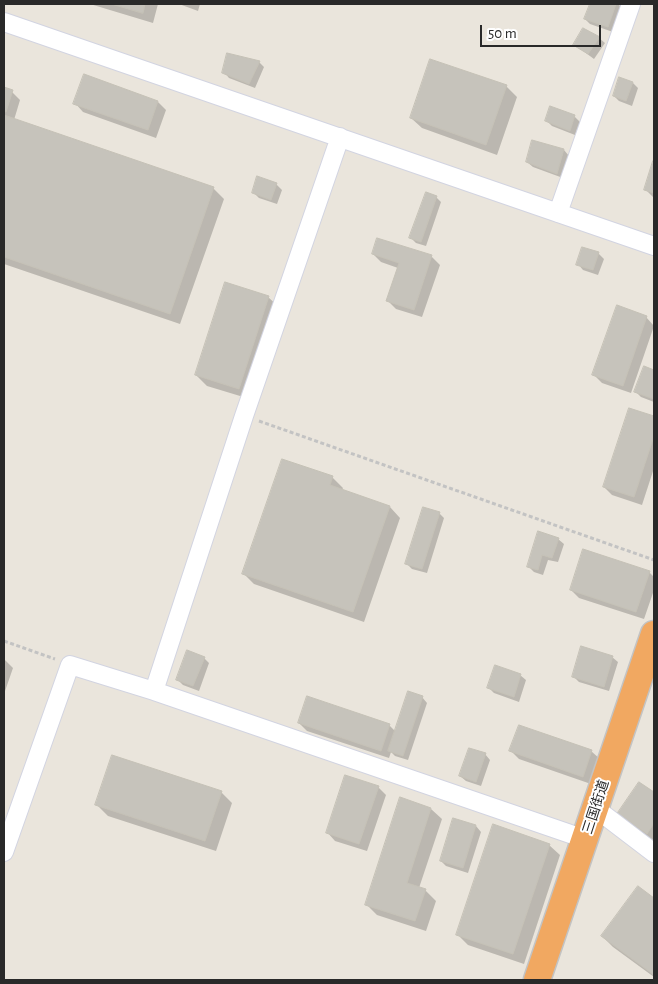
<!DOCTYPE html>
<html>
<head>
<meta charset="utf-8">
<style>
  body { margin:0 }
  #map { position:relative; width:658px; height:984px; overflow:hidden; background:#eae5dc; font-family:"Alegreya Sans",sans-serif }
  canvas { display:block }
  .frame { position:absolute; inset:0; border:5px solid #292929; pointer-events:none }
  .scale { position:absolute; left:480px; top:25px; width:121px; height:22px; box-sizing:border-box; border:2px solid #292929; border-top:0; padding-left:6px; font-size:15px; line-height:18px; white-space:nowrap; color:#292929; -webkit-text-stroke:4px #fff; paint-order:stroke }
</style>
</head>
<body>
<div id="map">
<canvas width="658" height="984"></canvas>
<div class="frame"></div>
<div class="scale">50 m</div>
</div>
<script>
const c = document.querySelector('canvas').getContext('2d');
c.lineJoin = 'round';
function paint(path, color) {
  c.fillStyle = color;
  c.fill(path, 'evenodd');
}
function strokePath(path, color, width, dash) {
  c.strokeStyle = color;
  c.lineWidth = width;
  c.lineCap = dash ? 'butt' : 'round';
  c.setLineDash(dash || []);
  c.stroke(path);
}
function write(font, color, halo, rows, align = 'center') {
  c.font = font + ' "Alegreya Sans","Noto Sans JP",sans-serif';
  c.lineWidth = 4;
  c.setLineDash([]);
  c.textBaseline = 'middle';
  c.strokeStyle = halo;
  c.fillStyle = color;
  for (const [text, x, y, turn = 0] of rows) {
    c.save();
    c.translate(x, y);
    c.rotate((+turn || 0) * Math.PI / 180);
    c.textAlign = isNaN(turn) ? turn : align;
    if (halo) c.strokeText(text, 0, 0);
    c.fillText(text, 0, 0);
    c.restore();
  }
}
paint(new Path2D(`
  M 90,4 L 158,4 L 153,23 Z
  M 179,4 L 200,4 L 198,11 Z
  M 591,4 L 618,4 L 621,7 L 613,32 L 590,24 L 585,19 Z
  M 583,30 L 599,38 L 605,43 L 594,59 L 575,45 Z
  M 259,62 L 264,67 L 255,88 L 229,78 L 224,72 Z
  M 85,76 L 158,102 L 166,110 L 156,138 L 83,112 L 75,103 Z
  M 620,79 L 633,83 L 638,88 L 632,106 L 619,101 L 614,96 Z
  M 506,86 L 517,97 L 497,155 L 422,128 L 411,118 Z
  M 4,89 L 12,92 L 20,100 L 14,120 L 213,188 L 224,199 L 180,324 L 4,264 Z
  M 574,116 L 580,122 L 575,135 L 552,126 L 547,121 Z
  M 533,141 L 564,150 L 569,156 L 563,178 L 533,167 L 527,162 Z
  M 654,163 L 654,198 L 645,189 Z
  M 276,184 L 282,190 L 277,204 L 259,198 L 253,192 Z
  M 436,197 L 441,202 L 426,246 L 416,243 L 411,238 Z
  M 598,253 L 604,259 L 598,275 L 583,270 L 578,264 Z
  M 373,254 L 431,256 L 440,265 L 422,317 L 396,309 L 388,301 L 398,268 L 381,262 Z
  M 268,297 L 279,307 L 250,399 L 207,386 L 196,375 Z
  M 646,317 L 654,326 L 631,393 L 602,383 L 594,375 Z
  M 645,368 L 654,371 L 654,402 L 641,397 L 636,392 Z
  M 630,410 L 654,418 L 654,468 L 642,505 L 612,495 L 604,487 Z
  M 332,477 L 343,488 L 342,490 L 390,507 L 400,518 L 364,622 L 254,584 L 243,573 Z
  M 439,513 L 444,518 L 427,573 L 412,569 L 406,563 Z
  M 558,539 L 564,544 L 558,562 L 548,560 L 543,575 L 534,572 L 528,566 Z
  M 649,572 L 654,577 L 654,590 L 644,619 L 579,598 L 571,590 Z
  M 612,657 L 618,662 L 609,691 L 579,682 L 573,676 Z
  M 204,658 L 209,663 L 199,691 L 183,685 L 177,679 Z
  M 4,659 L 13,668 L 4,694 Z
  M 520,675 L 526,680 L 519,702 L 494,693 L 489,688 Z
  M 422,697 L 427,703 L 408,760 L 395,756 L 391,752 L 389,758 L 307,731 L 299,723 L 389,725 L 396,732 Z
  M 511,751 L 591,751 L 600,759 L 591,784 L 519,759 Z
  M 485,754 L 490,760 L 481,786 L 466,781 L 460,776 Z
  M 113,757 L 222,793 L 232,803 L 216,851 L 108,816 L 97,805 Z
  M 639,783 L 654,793 L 654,841 L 627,822 L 619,814 Z
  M 378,787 L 386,795 L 367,851 L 335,841 L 327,832 Z
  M 431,809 L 442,819 L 419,888 L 425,890 L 436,901 L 426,931 L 377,915 L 366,904 Z
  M 454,820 L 476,826 L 481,832 L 468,873 L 446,866 L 441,861 Z
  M 549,845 L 560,855 L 524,964 L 468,945 L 458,935 Z
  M 638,888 L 654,899 L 654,977 L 613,947 L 602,936 Z`), '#0003');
const building = new Path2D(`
  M 112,4 L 145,4 L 143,13 Z
  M 590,4 L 616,4 L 608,27 L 584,19 Z
  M 583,28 L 600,37 L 588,54 L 573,45 Z
  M 227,53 L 260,61 L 249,84 L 222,73 Z
  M 430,59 L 507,85 L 486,145 L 410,118 Z
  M 84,74 L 158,101 L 148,130 L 73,104 Z
  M 619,77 L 633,82 L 626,101 L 613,96 Z
  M 4,87 L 13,90 L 6,112 L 4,111 Z
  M 550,106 L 575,115 L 570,131 L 545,121 Z
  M 4,115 L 214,187 L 170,314 L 4,257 Z
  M 532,140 L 564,149 L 557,174 L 526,162 Z
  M 653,161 L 654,162 L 654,193 L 644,190 Z
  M 257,176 L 277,183 L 271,200 L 252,193 Z
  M 426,192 L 437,196 L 421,242 L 409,238 Z
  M 377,238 L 432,255 L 414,310 L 386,301 L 399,263 L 372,254 Z
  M 582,247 L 599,252 L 593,270 L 576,265 Z
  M 225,282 L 269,296 L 239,389 L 195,375 Z
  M 617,305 L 647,316 L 623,386 L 592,375 Z
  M 644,366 L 654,370 L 654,399 L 634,392 Z
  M 629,408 L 654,416 L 654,436 L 634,497 L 603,487 Z
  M 282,459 L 333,476 L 330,485 L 390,506 L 353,612 L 242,574 Z
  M 423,507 L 440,512 L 422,569 L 405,564 Z
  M 538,531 L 559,538 L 552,558 L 542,555 L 538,570 L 527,567 Z
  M 583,549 L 650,571 L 636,612 L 570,590 Z
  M 581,646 L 613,656 L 604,687 L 572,677 Z
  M 187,650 L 205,657 L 193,686 L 176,680 Z
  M 495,665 L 521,674 L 514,697 L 487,688 Z
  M 408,691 L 423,696 L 403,756 L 388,751 Z
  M 307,696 L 390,724 L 381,751 L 298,723 Z
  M 519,725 L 592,750 L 583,777 L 509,751 Z
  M 469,748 L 486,753 L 476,782 L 459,776 Z
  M 112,755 L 222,791 L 205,841 L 95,805 Z
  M 345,775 L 379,786 L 359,844 L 326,833 Z
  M 639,782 L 654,792 L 654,823 L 647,834 L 617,814 Z
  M 400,797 L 431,808 L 407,883 L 426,889 L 415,921 L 365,905 Z
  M 453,818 L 476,825 L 463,868 L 440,861 Z
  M 493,824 L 550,844 L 513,954 L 456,935 Z
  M 638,886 L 654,898 L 654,975 L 601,936 Z`);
paint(building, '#c6c3bb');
strokePath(building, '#c5c1b6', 1);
const minor = new Path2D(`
  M 4,22 L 654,246
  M 558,213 L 631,4
  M 154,691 L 244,416 L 340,137
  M 595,808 L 654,853
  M 4,852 L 70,665 L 154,691 L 585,839`);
const highway = new Path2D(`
  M 537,980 L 654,634`);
strokePath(minor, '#d2d4e1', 20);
strokePath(highway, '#c3c3c3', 29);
strokePath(new Path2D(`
  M 259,421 L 654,560
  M 4,641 L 55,659`), '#c3c3c3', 3, [4, 2.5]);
strokePath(minor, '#fff', 18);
strokePath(highway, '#f1a861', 26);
write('14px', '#292929', '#fff', [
  ["三国街道",596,807,-72]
]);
</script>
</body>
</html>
